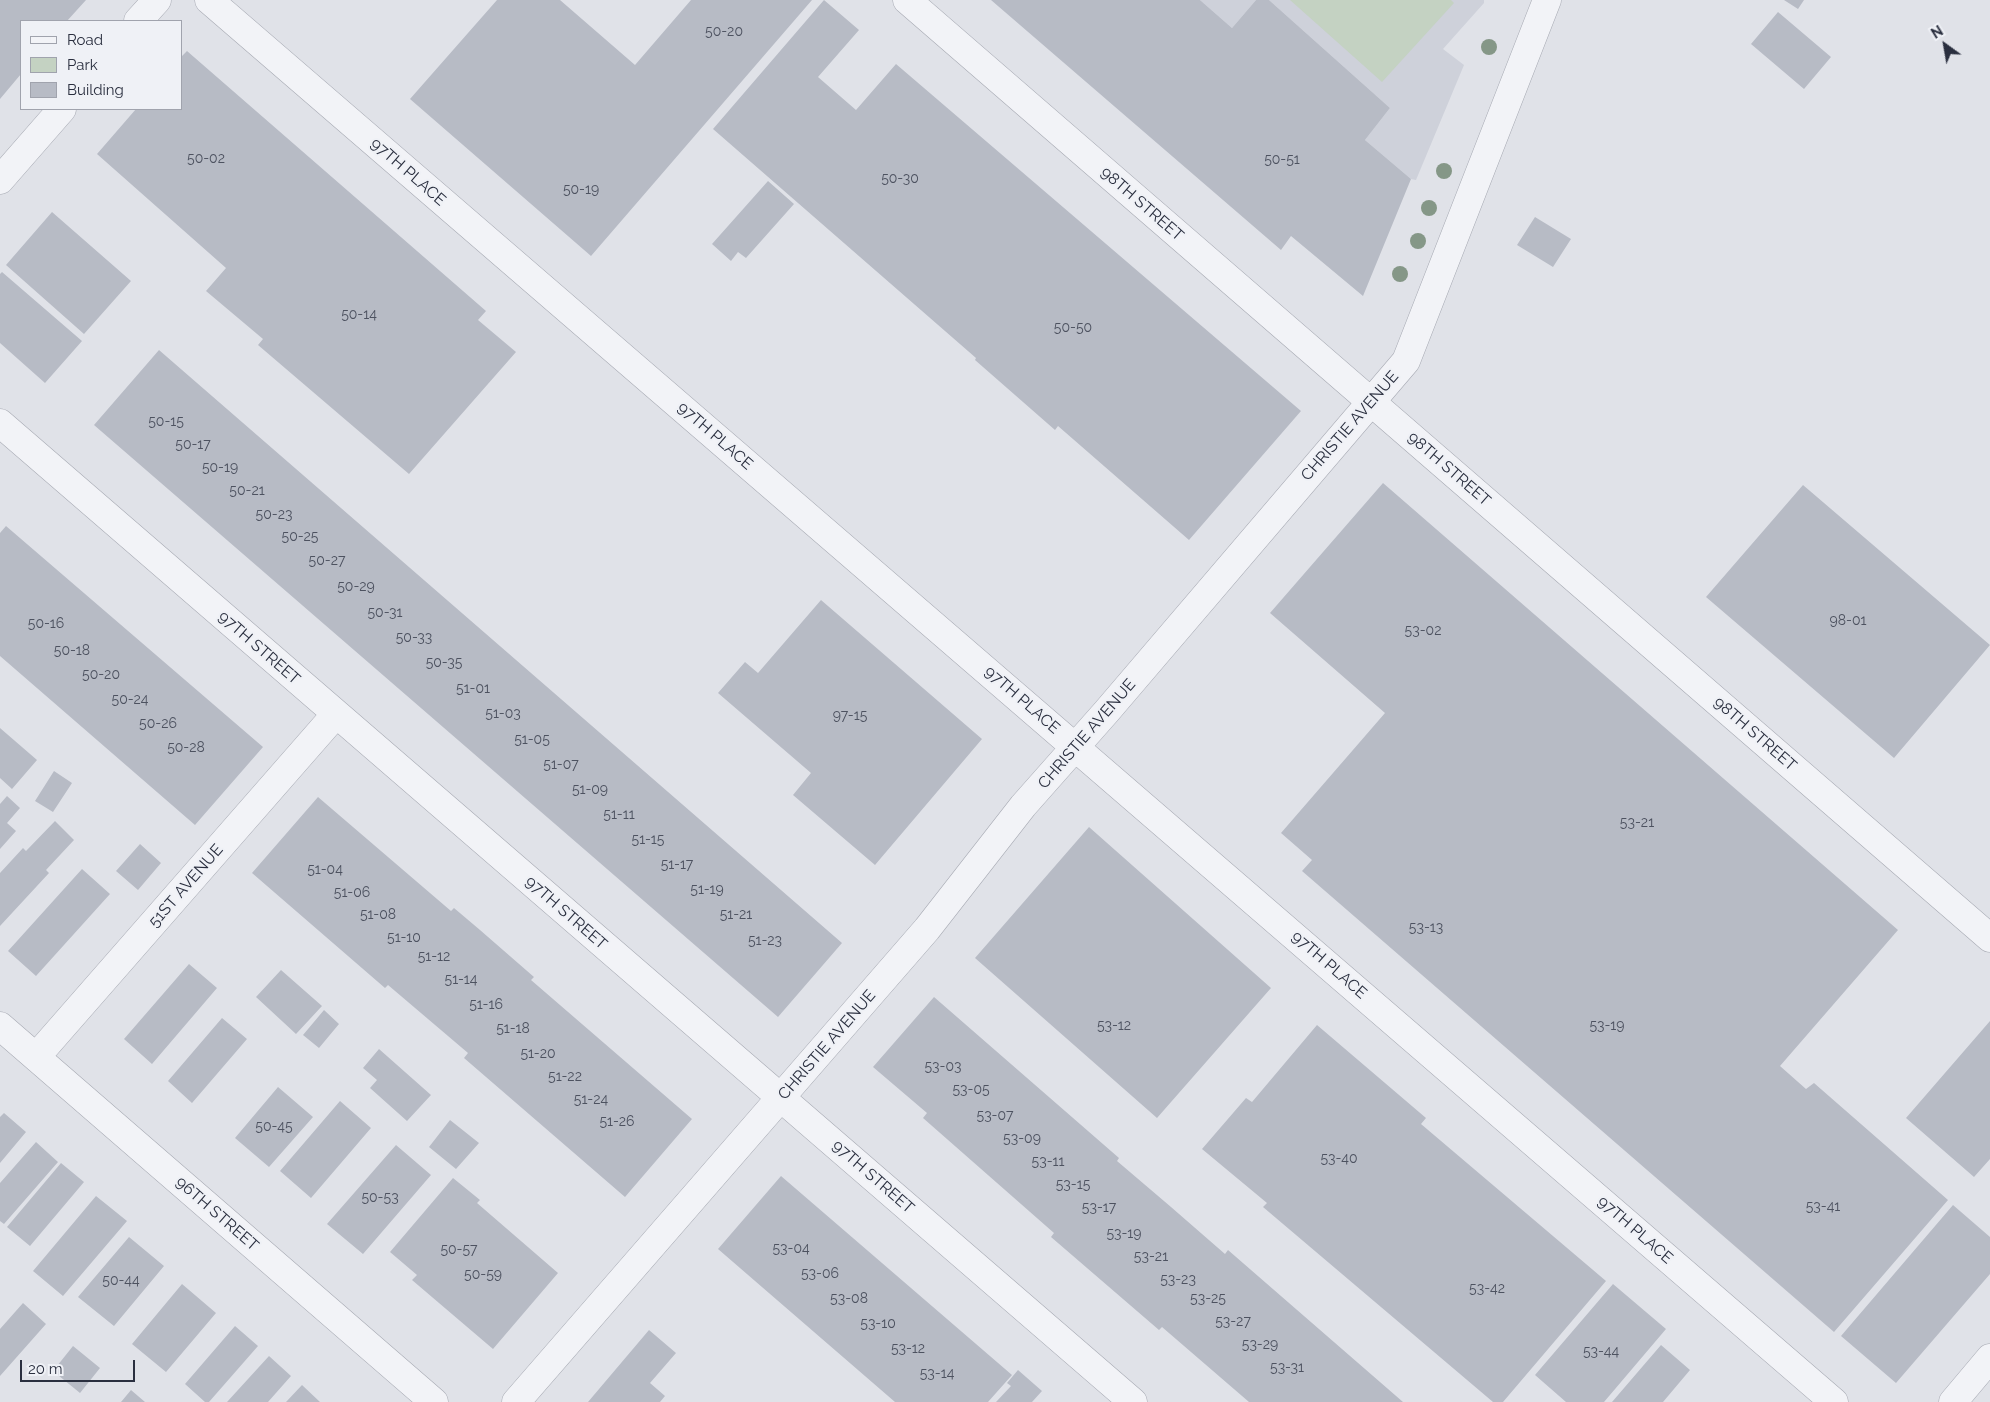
<!DOCTYPE html>
<html>
<head>
<meta charset="utf-8">
<style>
  body { margin:0 }
  #map { position:relative; width:1990px; height:1402px; overflow:hidden; background:#e0e2e8; font-family:Raleway,sans-serif }
  canvas { display:block }
  .legend { position:absolute; left:20px; top:20px; width:162px; height:90px; box-sizing:border-box; background:#eff1f6; border:1px solid #a0a3ad; margin:0; padding:6px 9px; list-style:none; font-size:15px; color:#2a2f3f }
  .legend li { display:flex; align-items:center; gap:10px; height:25px }
  .legend b { width:25px; border:1px solid #a0a3ad }
  .north { position:absolute; left:1920px; top:20px; width:50px; height:50px; -webkit-text-stroke:4px #eff1f6; paint-order:stroke; rotate:328deg; font-size:14px; font-weight:700; line-height:20px; text-align:center; color:#2a2f3f }
  .north::after { content:''; display:block; margin:auto; width:18px; height:22px; background:#2a2f3f; clip-path:polygon(50% 0,100% 100%,50% 72%,0 100%) }
  .scale { position:absolute; left:20px; top:1360px; width:115px; height:22px; box-sizing:border-box; border:2px solid #2a2f3f; border-top:0; padding-left:6px; font-size:15px; line-height:18px; white-space:nowrap; color:#2a2f3f; -webkit-text-stroke:4px #eff1f6; paint-order:stroke }
</style>
</head>
<body>
<div id="map">
<canvas width="1990" height="1402"></canvas>
<ul class="legend">
<li><b style="height:6px;background:#f2f3f7"></b>Road</li>
<li><b style="height:14px;background:#c4d2c2"></b>Park</li>
<li><b style="height:14px;background:#b7bbc5"></b>Building</li>
</ul>
<div class="north">N</div>
<div class="scale">20 m</div>
</div>
<script>
const c = document.querySelector('canvas').getContext('2d');
c.lineJoin = 'round';
function paint(path, color) {
  c.fillStyle = color;
  c.fill(path, 'evenodd');
}
function strokePath(path, color, width, dash) {
  c.strokeStyle = color;
  c.lineWidth = width;
  c.lineCap = dash ? 'butt' : 'round';
  c.setLineDash(dash || []);
  c.stroke(path);
}
function write(font, color, halo, rows, align = 'center') {
  c.font = font + ' Raleway,sans-serif';
  c.lineWidth = 4;
  c.setLineDash([]);
  c.textBaseline = 'middle';
  c.strokeStyle = halo;
  c.fillStyle = color;
  for (const [text, x, y, turn = 0] of rows) {
    c.save();
    c.translate(x, y);
    c.rotate((+turn || 0) * Math.PI / 180);
    c.textAlign = isNaN(turn) ? turn : align;
    if (halo) c.strokeText(text, 0, 0);
    c.fillText(text, 0, 0);
    c.restore();
  }
}
paint(new Path2D(`
  M 1200,0 L 1256,0 L 1232,28 Z
  M 1269,0 L 1484,0 L 1484,3 L 1443,49 L 1464,65 L 1416,180 L 1411,179 L 1365,140 L 1390,108 Z`), '#ced1da');
paint(new Path2D(`
  M 1290,0 L 1451,0 L 1454,3 L 1382,82 Z`), '#c4d2c2');
paint(new Path2D(`
  M 0,0 L 86,0 L 67,21 L 21,21 L 21,74 L 0,99 Z
  M 497,0 L 560,0 L 635,65 L 691,0 L 812,0 L 591,256 L 410,99 Z
  M 824,0 L 859,30 L 818,77 L 856,110 L 896,64 L 1301,411 L 1189,540 L 1058,426 L 1055,430 L 975,360 L 976,358 L 713,129 Z
  M 991,0 L 1200,0 L 1232,28 L 1256,0 L 1269,0 L 1390,108 L 1365,140 L 1411,179 L 1363,296 L 1291,236 L 1281,250 Z
  M 1784,0 L 1804,0 L 1798,9 Z
  M 1778,12 L 1831,57 L 1804,89 L 1751,44 Z
  M 187,51 L 486,311 L 478,320 L 516,352 L 409,474 L 258,345 L 263,339 L 206,291 L 226,268 L 97,154 L 136,109 L 181,109 L 181,57 Z
  M 768,181 L 794,204 L 746,258 L 738,252 L 731,261 L 712,244 Z
  M 52,212 L 131,281 L 84,334 L 6,265 Z
  M 1535,217 L 1571,239 L 1553,267 L 1517,245 Z
  M 2,272 L 82,341 L 45,383 L 0,343 L 0,274 Z
  M 159,350 L 842,943 L 778,1017 L 94,425 Z
  M 1383,483 L 1898,930 L 1780,1066 L 1806,1089 L 1814,1083 L 1948,1200 L 1834,1332 L 1302,871 L 1312,860 L 1281,833 L 1385,713 L 1270,613 Z
  M 1803,485 L 1990,645 L 1894,758 L 1706,597 Z
  M 6,526 L 263,747 L 195,825 L 0,656 L 0,533 Z
  M 821,600 L 982,739 L 875,865 L 793,795 L 811,773 L 718,693 L 745,662 L 758,673 Z
  M 0,728 L 37,760 L 12,789 L 0,778 Z
  M 54,771 L 72,783 L 53,812 L 35,801 Z
  M 7,796 L 20,808 L 7,823 L 16,831 L 0,849 L 0,804 Z
  M 318,797 L 451,911 L 454,908 L 480,930 L 534,977 L 531,980 L 692,1119 L 625,1197 L 464,1058 L 468,1053 L 388,985 L 385,988 L 252,873 Z
  M 55,821 L 74,840 L 46,870 L 49,873 L 0,926 L 0,873 L 23,848 L 26,851 Z
  M 1089,827 L 1271,988 L 1157,1118 L 975,958 Z
  M 140,844 L 161,863 L 138,890 L 116,871 Z
  M 82,869 L 110,894 L 36,976 L 8,951 Z
  M 189,964 L 217,988 L 152,1064 L 124,1039 Z
  M 281,970 L 322,1006 L 296,1034 L 256,997 Z
  M 934,997 L 1119,1158 L 1117,1161 L 1171,1207 L 1225,1254 L 1228,1250 L 1403,1402 L 1249,1402 L 1162,1327 L 1159,1330 L 1051,1237 L 1054,1233 L 923,1118 L 927,1113 L 873,1067 Z
  M 324,1010 L 339,1024 L 319,1048 L 303,1035 Z
  M 222,1018 L 247,1039 L 192,1103 L 168,1081 Z
  M 1990,1021 L 1990,1159 L 1974,1177 L 1906,1118 Z
  M 1317,1025 L 1426,1118 L 1421,1124 L 1606,1281 L 1503,1402 L 1493,1402 L 1263,1207 L 1267,1203 L 1202,1149 L 1246,1098 L 1252,1102 Z
  M 379,1049 L 431,1095 L 407,1121 L 370,1088 L 377,1080 L 363,1068 Z
  M 278,1087 L 313,1117 L 269,1167 L 235,1138 Z
  M 340,1101 L 371,1128 L 311,1198 L 280,1171 Z
  M 4,1113 L 26,1132 L 0,1163 L 0,1117 Z
  M 450,1120 L 479,1143 L 456,1169 L 429,1147 Z
  M 36,1142 L 58,1162 L 4,1224 L 0,1221 L 0,1183 Z
  M 396,1145 L 431,1175 L 363,1254 L 327,1224 Z
  M 61,1163 L 84,1182 L 30,1246 L 7,1227 Z
  M 781,1176 L 1012,1375 L 988,1402 L 895,1402 L 718,1249 Z
  M 453,1178 L 480,1200 L 477,1203 L 558,1273 L 493,1349 L 412,1280 L 417,1275 L 390,1252 Z
  M 96,1196 L 127,1221 L 63,1296 L 33,1271 Z
  M 1953,1205 L 1990,1237 L 1990,1274 L 1896,1383 L 1841,1336 Z
  M 129,1237 L 164,1266 L 114,1326 L 78,1297 Z
  M 182,1284 L 216,1313 L 166,1372 L 132,1344 Z
  M 1613,1284 L 1666,1329 L 1604,1402 L 1566,1402 L 1535,1375 Z
  M 23,1303 L 46,1324 L 0,1376 L 0,1329 Z
  M 235,1326 L 258,1346 L 209,1402 L 205,1402 L 185,1384 Z
  M 649,1330 L 676,1353 L 650,1383 L 665,1396 L 660,1402 L 588,1402 Z
  M 1661,1345 L 1690,1370 L 1663,1402 L 1612,1402 Z
  M 73,1346 L 100,1368 L 80,1393 L 53,1371 Z
  M 269,1356 L 291,1376 L 268,1402 L 227,1402 Z
  M 1018,1370 L 1042,1391 L 1032,1402 L 996,1402 L 1011,1386 L 1007,1383 Z
  M 302,1385 L 320,1402 L 286,1402 Z
  M 131,1390 L 145,1402 L 121,1402 Z`), '#b7bbc5');
const street = new Path2D(`
  M 209,0 L 1834,1402
  M 907,0 L 1990,938
  M 138,21 L 157,0
  M 0,180 L 62,109
  M 0,423 L 1133,1402
  M 0,1026 L 434,1402
  M 36,1057 L 336,714
  M 516,1402 L 927,929 L 1023,806 L 1107,711 L 1406,361 L 1547,0
  M 1953,1402 L 1990,1358`);
strokePath(street, '#a6a9b2', 29);
strokePath(street, '#f2f3f7', 28);
c.fillStyle = '#859787';
for (const [x, y] of [
  [1489,47],
  [1444,171],
  [1429,208],
  [1418,241],
  [1400,274]
]) {
  c.beginPath();
  c.arc(x, y, 8, 0, 2 * Math.PI);
  c.fill();
}
write('14px', '#4d5260', null, [
  ["50-20",724,32],
  ["50-02",206,159],
  ["50-51",1282,160],
  ["50-30",900,179],
  ["50-19",581,190],
  ["50-14",359,315],
  ["50-50",1073,328],
  ["50-15",166,422],
  ["50-17",193,445],
  ["50-19",220,468],
  ["50-21",247,491],
  ["50-23",274,515],
  ["50-25",300,537],
  ["50-27",327,561],
  ["50-29",356,587],
  ["50-31",385,613],
  ["98-01",1848,621],
  ["50-16",46,624],
  ["53-02",1423,631],
  ["50-33",414,638],
  ["50-18",72,651],
  ["50-35",444,663],
  ["50-20",101,675],
  ["51-01",473,689],
  ["50-24",130,700],
  ["51-03",503,714],
  ["97-15",850,716],
  ["50-26",158,724],
  ["51-05",532,740],
  ["50-28",186,748],
  ["51-07",561,765],
  ["51-09",590,790],
  ["51-11",619,815],
  ["53-21",1637,823],
  ["51-15",648,840],
  ["51-17",677,865],
  ["51-04",325,870],
  ["51-19",707,890],
  ["51-06",352,893],
  ["51-08",378,915],
  ["51-21",736,915],
  ["53-13",1426,928],
  ["51-10",404,938],
  ["51-23",765,941],
  ["51-12",434,957],
  ["51-14",461,980],
  ["51-16",486,1005],
  ["53-12",1114,1026],
  ["53-19",1607,1026],
  ["51-18",513,1029],
  ["51-20",538,1054],
  ["53-03",943,1067],
  ["51-22",565,1077],
  ["53-05",971,1090],
  ["51-24",591,1100],
  ["53-07",995,1116],
  ["51-26",617,1122],
  ["50-45",274,1127],
  ["53-09",1022,1139],
  ["53-40",1339,1159],
  ["53-11",1048,1162],
  ["53-15",1073,1185],
  ["50-53",380,1198],
  ["53-41",1823,1207],
  ["53-17",1099,1208],
  ["53-19",1124,1234],
  ["53-04",791,1249],
  ["50-57",459,1250],
  ["53-21",1151,1257],
  ["53-06",820,1274],
  ["50-59",483,1275],
  ["53-23",1178,1280],
  ["50-44",121,1281],
  ["53-42",1487,1289],
  ["53-08",849,1299],
  ["53-25",1208,1299],
  ["53-27",1233,1322],
  ["53-10",878,1324],
  ["53-29",1260,1345],
  ["53-12",908,1349],
  ["53-44",1601,1352],
  ["53-31",1287,1368],
  ["53-14",937,1374]
]);
write('16px', '#2a2f3f', '#eff1f6', [
  ["97TH PLACE",408,172,41],
  ["98TH STREET",1142,204,41],
  ["CHRISTIE AVENUE",1350,426,-49],
  ["97TH PLACE",715,436,41],
  ["98TH STREET",1449,469,41],
  ["97TH STREET",259,648,41],
  ["97TH PLACE",1022,700,41],
  ["CHRISTIE AVENUE",1087,734,-49],
  ["98TH STREET",1755,734,41],
  ["51ST AVENUE",186,886,-49],
  ["97TH STREET",566,913,41],
  ["97TH PLACE",1329,965,41],
  ["CHRISTIE AVENUE",827,1045,-49],
  ["97TH STREET",873,1177,41],
  ["96TH STREET",217,1214,41],
  ["97TH PLACE",1635,1230,41]
]);
</script>
</body>
</html>
